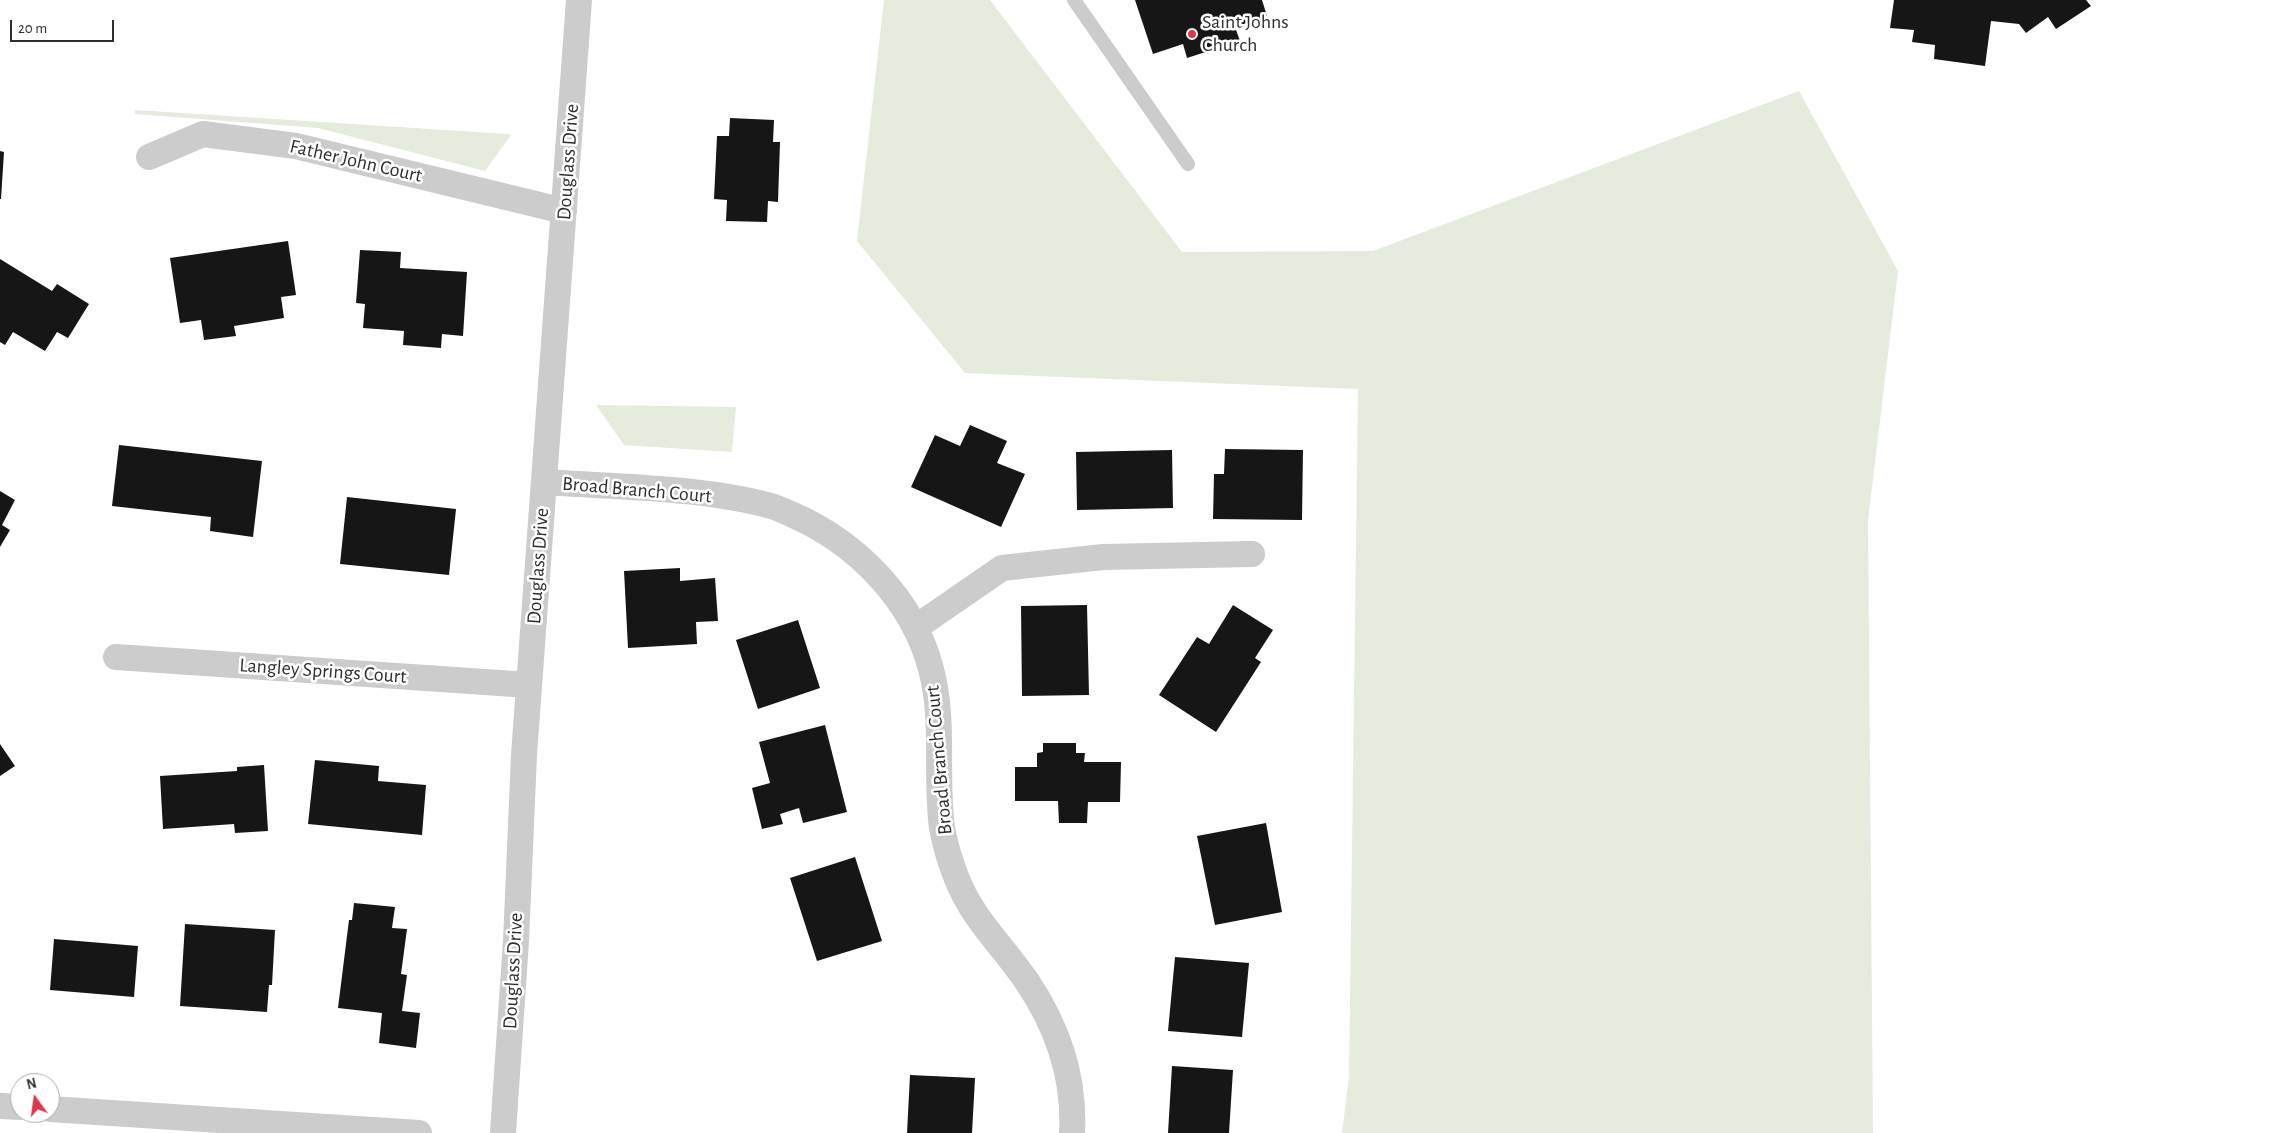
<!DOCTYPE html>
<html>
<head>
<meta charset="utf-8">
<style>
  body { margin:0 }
  #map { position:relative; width:2280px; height:1133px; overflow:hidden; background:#fff; font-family:"Alegreya Sans",sans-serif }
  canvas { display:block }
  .north { position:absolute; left:10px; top:1073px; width:50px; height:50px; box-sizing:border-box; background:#fff; border:1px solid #acacac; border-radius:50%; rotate:346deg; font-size:14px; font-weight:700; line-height:20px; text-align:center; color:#2f2f2f }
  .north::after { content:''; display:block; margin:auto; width:18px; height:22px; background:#dd394e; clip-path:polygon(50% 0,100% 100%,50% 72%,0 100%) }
  .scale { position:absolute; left:10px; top:20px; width:104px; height:22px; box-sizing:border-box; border:2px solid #2f2f2f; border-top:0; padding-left:6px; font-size:15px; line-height:18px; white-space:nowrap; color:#2f2f2f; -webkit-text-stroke:4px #fff; paint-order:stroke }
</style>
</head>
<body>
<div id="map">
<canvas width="2280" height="1133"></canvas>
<div class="north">N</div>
<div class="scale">20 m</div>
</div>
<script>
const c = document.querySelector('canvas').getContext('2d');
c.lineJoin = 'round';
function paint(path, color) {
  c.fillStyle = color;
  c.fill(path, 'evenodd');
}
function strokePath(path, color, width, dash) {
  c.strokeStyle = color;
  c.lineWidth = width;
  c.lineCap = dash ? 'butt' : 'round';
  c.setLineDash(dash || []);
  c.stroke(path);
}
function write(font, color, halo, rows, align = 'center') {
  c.font = font + ' "Alegreya Sans",sans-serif';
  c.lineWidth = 5;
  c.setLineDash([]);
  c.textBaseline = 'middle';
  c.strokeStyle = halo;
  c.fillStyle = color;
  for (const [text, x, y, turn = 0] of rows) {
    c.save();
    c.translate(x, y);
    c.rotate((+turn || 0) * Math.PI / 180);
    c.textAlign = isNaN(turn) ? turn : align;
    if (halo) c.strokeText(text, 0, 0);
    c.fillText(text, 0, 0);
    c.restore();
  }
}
paint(new Path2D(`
  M 884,0 L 990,0 L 1182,252 L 1373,251 L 1799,91 L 1898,271 L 1868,520 L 1873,1133 L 1342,1133 L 1349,1076 L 1358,389 L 965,373 L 857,241 Z
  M 135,110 L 507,134 L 511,135 L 485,171 L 318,128 L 135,114 Z
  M 596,405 L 736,407 L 732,452 L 624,445 Z`), '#e5ebdd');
paint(new Path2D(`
  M 1135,0 L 1262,0 L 1267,16 L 1235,27 L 1240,41 L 1187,58 L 1183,44 L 1153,54 Z
  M 1894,0 L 2086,0 L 2091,6 L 2056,29 L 2048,17 L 2026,33 L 2019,24 L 1991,21 L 1985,66 L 1934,59 L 1935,45 L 1912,42 L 1914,30 L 1890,28 Z
  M 730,118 L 774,120 L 773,142 L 780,142 L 778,202 L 768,201 L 767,222 L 726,221 L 727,200 L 714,199 L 717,136 L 729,136 Z
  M 0,151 L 4,152 L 1,199 L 0,199 Z
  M 288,241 L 296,295 L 281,297 L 284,318 L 234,326 L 236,336 L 204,340 L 201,320 L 180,323 L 170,258 Z
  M 360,250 L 401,252 L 400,268 L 467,272 L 463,336 L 442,334 L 441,348 L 403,345 L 404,331 L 363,328 L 365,304 L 356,303 Z
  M 0,259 L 52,291 L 57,284 L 89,304 L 68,338 L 57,332 L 45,351 L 13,332 L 5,345 L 0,342 Z
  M 970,425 L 1007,441 L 997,463 L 1025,474 L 1001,527 L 911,487 L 935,435 L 960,446 Z
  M 119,445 L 262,461 L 253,537 L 210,531 L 211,517 L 112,506 Z
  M 1225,449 L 1303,450 L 1302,520 L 1213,519 L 1214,474 L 1224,474 Z
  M 1172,450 L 1173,508 L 1077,510 L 1076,452 Z
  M 0,491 L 15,500 L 2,525 L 10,530 L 0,547 Z
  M 347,497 L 456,509 L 449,575 L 340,564 Z
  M 680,568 L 680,581 L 715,578 L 718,621 L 696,622 L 697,644 L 628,648 L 624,571 Z
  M 1087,605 L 1089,695 L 1022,696 L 1021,606 Z
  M 1233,605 L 1273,630 L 1255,658 L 1261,662 L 1216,732 L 1159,695 L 1197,637 L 1209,644 Z
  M 798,620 L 820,688 L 758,709 L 736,640 Z
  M 825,725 L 847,812 L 803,823 L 799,808 L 780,814 L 783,824 L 762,829 L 752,788 L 770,783 L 759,742 Z
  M 1043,743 L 1076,743 L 1076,753 L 1085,753 L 1084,762 L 1121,762 L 1120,802 L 1088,802 L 1087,823 L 1059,823 L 1058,801 L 1015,801 L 1015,767 L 1037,767 L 1037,753 L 1043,752 Z
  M 0,744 L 15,766 L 0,776 Z
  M 315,760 L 379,766 L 378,781 L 426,785 L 422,835 L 308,824 Z
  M 264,765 L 268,831 L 235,833 L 234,824 L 163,829 L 160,776 L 237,771 L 237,767 Z
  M 1266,823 L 1282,912 L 1215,925 L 1197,836 Z
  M 855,857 L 882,941 L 817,961 L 790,878 Z
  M 354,903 L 395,907 L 392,928 L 407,929 L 401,974 L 407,975 L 402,1011 L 420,1013 L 416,1048 L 379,1043 L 382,1013 L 338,1008 L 349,920 L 352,920 Z
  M 185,924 L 275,930 L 272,985 L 269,985 L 267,1012 L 180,1006 Z
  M 54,939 L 138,946 L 134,997 L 50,990 Z
  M 1175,957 L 1249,963 L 1242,1037 L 1168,1031 Z
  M 1172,1066 L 1233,1070 L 1229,1133 L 1168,1133 Z
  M 910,1075 L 975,1078 L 972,1133 L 907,1133 Z`), '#161616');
strokePath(new Path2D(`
  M 1074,0 L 1188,164`), '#ccc', 14);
strokePath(new Path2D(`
  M 149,157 L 203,134 L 296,146 L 564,211
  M 545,482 C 616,487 703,487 771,506 C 779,508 786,512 793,515 C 857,543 913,600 931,669 C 945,721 935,775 942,828 C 945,844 951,864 957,879 C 973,920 1004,947 1028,983 C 1058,1028 1075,1079 1072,1133
  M 915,628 L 1002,568 L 1103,557 L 1252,554
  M 116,657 L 529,685
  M 0,1106 L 20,1107
  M 50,1109 L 419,1133
  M 503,1133 L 516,941 L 524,755 L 579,0`), '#ccc', 26);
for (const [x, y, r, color] of [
  [1192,34,5,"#dd394e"]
]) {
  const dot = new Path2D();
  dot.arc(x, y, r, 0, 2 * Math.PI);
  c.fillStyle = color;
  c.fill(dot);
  strokePath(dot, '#fff', 2);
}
write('20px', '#2f2f2f', '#fff', [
  ["Saint Johns",1202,22],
  ["Church",1202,45]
], 'left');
write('20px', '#2f2f2f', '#fff', [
  ["Father John Court",356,161,13],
  ["Douglass Drive",568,162,-86],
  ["Broad Branch Court",637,490,5],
  ["Douglass Drive",538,566,-86],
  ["Langley Springs Court",323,671,4],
  ["Broad Branch Court",939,760,-95],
  ["Douglass Drive",513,971,-87]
]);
</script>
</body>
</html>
